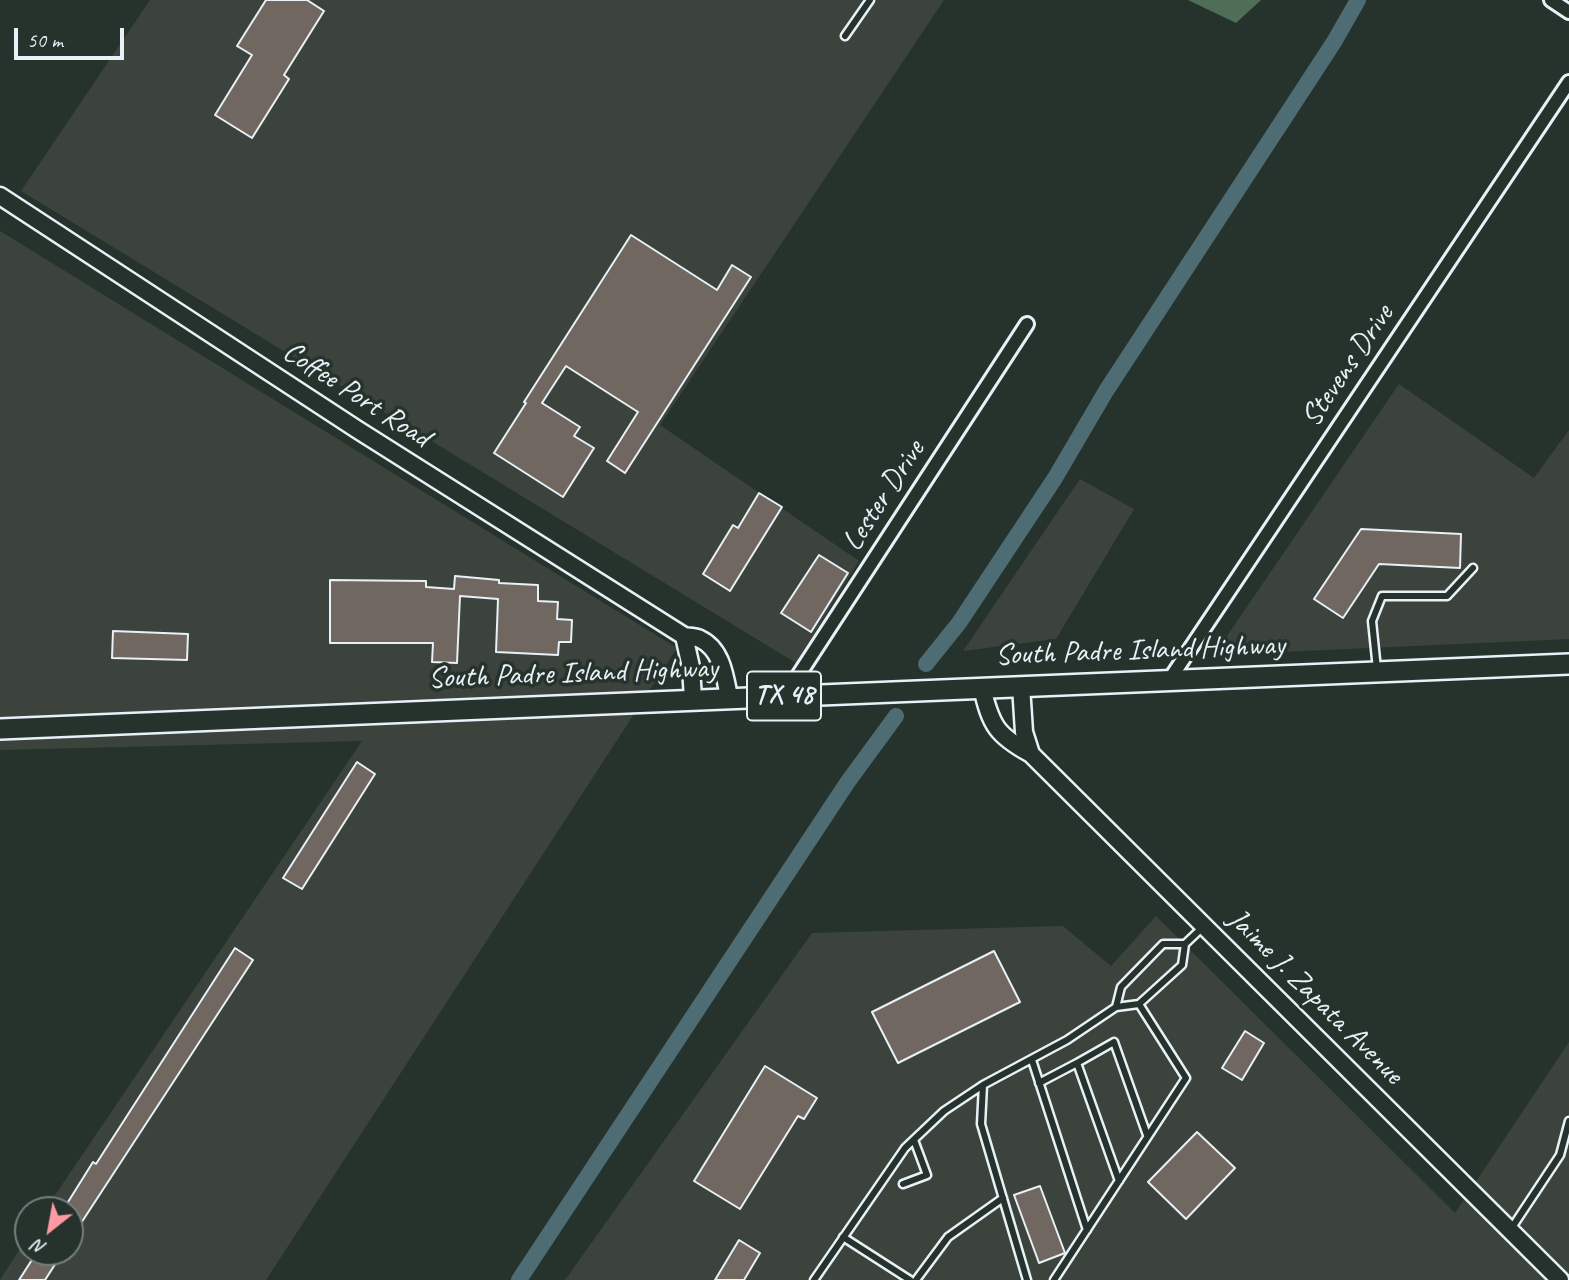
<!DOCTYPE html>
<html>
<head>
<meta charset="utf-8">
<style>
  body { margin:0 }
  #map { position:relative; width:1569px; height:1280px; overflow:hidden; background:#26332d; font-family:Caveat,sans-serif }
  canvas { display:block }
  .north { position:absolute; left:14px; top:1196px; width:70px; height:70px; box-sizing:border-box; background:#26332d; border:2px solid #747f7e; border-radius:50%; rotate:211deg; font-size:19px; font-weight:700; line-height:28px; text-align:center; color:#e8f1f8 }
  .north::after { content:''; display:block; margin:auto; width:24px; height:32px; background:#ff9aa2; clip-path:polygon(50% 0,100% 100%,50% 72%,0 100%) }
  .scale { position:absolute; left:14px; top:28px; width:110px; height:32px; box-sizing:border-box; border:4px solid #e8f1f8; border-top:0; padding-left:9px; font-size:21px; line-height:24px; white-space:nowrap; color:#e8f1f8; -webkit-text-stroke:5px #26332d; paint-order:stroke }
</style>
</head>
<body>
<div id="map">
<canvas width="1569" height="1280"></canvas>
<div class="north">N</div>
<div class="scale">50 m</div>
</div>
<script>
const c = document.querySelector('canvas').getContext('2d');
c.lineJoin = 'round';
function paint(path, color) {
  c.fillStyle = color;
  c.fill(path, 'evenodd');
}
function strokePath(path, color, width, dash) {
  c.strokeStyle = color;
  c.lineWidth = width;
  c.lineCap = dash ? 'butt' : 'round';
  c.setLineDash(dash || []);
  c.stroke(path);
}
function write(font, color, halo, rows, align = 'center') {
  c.font = font + ' Caveat,sans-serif';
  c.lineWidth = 7;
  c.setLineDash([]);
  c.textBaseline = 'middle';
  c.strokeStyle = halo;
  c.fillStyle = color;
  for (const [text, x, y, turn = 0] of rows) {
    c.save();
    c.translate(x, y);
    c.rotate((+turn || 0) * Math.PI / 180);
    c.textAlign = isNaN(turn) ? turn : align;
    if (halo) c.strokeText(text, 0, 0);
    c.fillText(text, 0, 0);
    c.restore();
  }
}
paint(new Path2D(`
  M 150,0 L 944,0 L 660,425 L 859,561 L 796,663 L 21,191 Z
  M 0,231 L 677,648 L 266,1280 L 0,1280 L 28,1236 L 28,1252 L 70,1252 L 70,1210 L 45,1210 L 362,741 L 0,750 Z
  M 1399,384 L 1534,478 L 1569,430 L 1569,639 L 1214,655 Z
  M 1080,479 L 1134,509 L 1056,639 L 963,651 Z
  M 1156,916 L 1455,1213 L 1569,1042 L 1569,1280 L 565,1280 L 812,933 L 1063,926 L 1111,966 Z`), '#3c433c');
paint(new Path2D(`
  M 1188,0 L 1261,0 L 1236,23 Z`), '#4f6e57');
strokePath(new Path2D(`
  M 926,664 L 959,623 L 1055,478 L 1106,391 L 1334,42 L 1358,0
  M 519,1280 L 847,783 L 896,716`), '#4d6c74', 16);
const building = new Path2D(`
  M 266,0 L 307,0 L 324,11 L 284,75 L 289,79 L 252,138 L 215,115 L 252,55 L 237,46 Z
  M 631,235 L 717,290 L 732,265 L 751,277 L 625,473 L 607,461 L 638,412 L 566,366 L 542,403 L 580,427 L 574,436 L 594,448 L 563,497 L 494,453 L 526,403 L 524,402 Z
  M 759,493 L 782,507 L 730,591 L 703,574 L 733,525 L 738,528 Z
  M 1361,529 L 1461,534 L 1460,568 L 1379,564 L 1343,618 L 1314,599 Z
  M 819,555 L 848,573 L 811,632 L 781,613 Z
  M 455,576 L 499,580 L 499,583 L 538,585 L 538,601 L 558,602 L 557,619 L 572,620 L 571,642 L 559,642 L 558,655 L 496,652 L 498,599 L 460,596 L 457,663 L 432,662 L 433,643 L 330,643 L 330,580 L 426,581 L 426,587 L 454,589 Z
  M 113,631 L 188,634 L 187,660 L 112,658 Z
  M 357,762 L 375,774 L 302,889 L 283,878 Z
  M 235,948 L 253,960 L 70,1240 L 70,1210 L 63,1210 L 93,1162 L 96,1164 Z
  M 994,951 L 1020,1002 L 898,1063 L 872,1012 Z
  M 1245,1031 L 1264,1043 L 1242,1080 L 1222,1068 Z
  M 765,1066 L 817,1098 L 804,1119 L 798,1116 L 740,1209 L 694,1181 Z
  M 1197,1132 L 1235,1168 L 1186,1219 L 1148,1182 Z
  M 1040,1186 L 1065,1253 L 1039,1263 L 1014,1195 Z
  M 739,1240 L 760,1253 L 744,1280 L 715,1280 Z
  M 37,1252 L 63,1252 L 45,1280 L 19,1280 Z`);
paint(building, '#706860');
strokePath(building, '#e8f1f8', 2);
const service = new Path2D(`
  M 845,36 L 870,0
  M 1377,669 L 1372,621 L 1382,596 L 1447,596 L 1473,568
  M 1116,1007 L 1121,987 L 1163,944 L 1185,944
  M 1032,1060 L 1087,1230
  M 1039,1083 L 1077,1063
  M 1119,1181 L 1077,1063 L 1114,1042 L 1147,1135
  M 903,1184 L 927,1175 L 914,1140
  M 1511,1229 L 1560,1155 L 1569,1121
  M 843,1237 L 910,1280
  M 814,1280 L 905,1148 L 944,1111 L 983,1085
  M 916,1280 L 948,1237 L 1003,1198
  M 1027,1280 L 981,1124 L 983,1085 L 1067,1040 L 1116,1007 L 1139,1004 L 1182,965 L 1185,944 L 1204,926
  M 1054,1280 L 1186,1078 L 1139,1004`);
const minor = new Path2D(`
  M 1551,0 L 1569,12
  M 1170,679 L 1569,82
  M 785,696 L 1027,324`);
const tertiary = new Path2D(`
  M 0,196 L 358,430 L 684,636 C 689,637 696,637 700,639 C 722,649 725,677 729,697
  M 684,636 L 691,667 L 693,699
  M 1021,686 L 1024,732 L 1031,754
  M 982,688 C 991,725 996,735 1031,754 L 1560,1280`);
const primary = new Path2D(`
  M 0,729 L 1569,664`);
strokePath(service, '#e8f1f8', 11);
strokePath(minor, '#e8f1f8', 18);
strokePath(tertiary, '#e8f1f8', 21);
strokePath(primary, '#e8f1f8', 24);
strokePath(service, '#26332d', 6);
strokePath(minor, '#26332d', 12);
strokePath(tertiary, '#26332d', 16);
strokePath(primary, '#26332d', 19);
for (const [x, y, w] of [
  [784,696,74]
]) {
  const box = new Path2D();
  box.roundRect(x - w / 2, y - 24.5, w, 49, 5);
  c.fillStyle = '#26332d';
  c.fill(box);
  strokePath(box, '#e8f1f8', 2);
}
write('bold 28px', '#e8f1f8', null, [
  ["TX 48",784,696]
]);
write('30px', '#e8f1f8', '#26332d', [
  ["Stevens Drive",1348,366,-56],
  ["Coffee Port Road",356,395,33],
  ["Lester Drive",884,496,-57],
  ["South Padre Island Highway",1140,651,-2],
  ["South Padre Island Highway",573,674,-2],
  ["Jaime J. Zapata Avenue",1315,997,45]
]);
</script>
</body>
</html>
